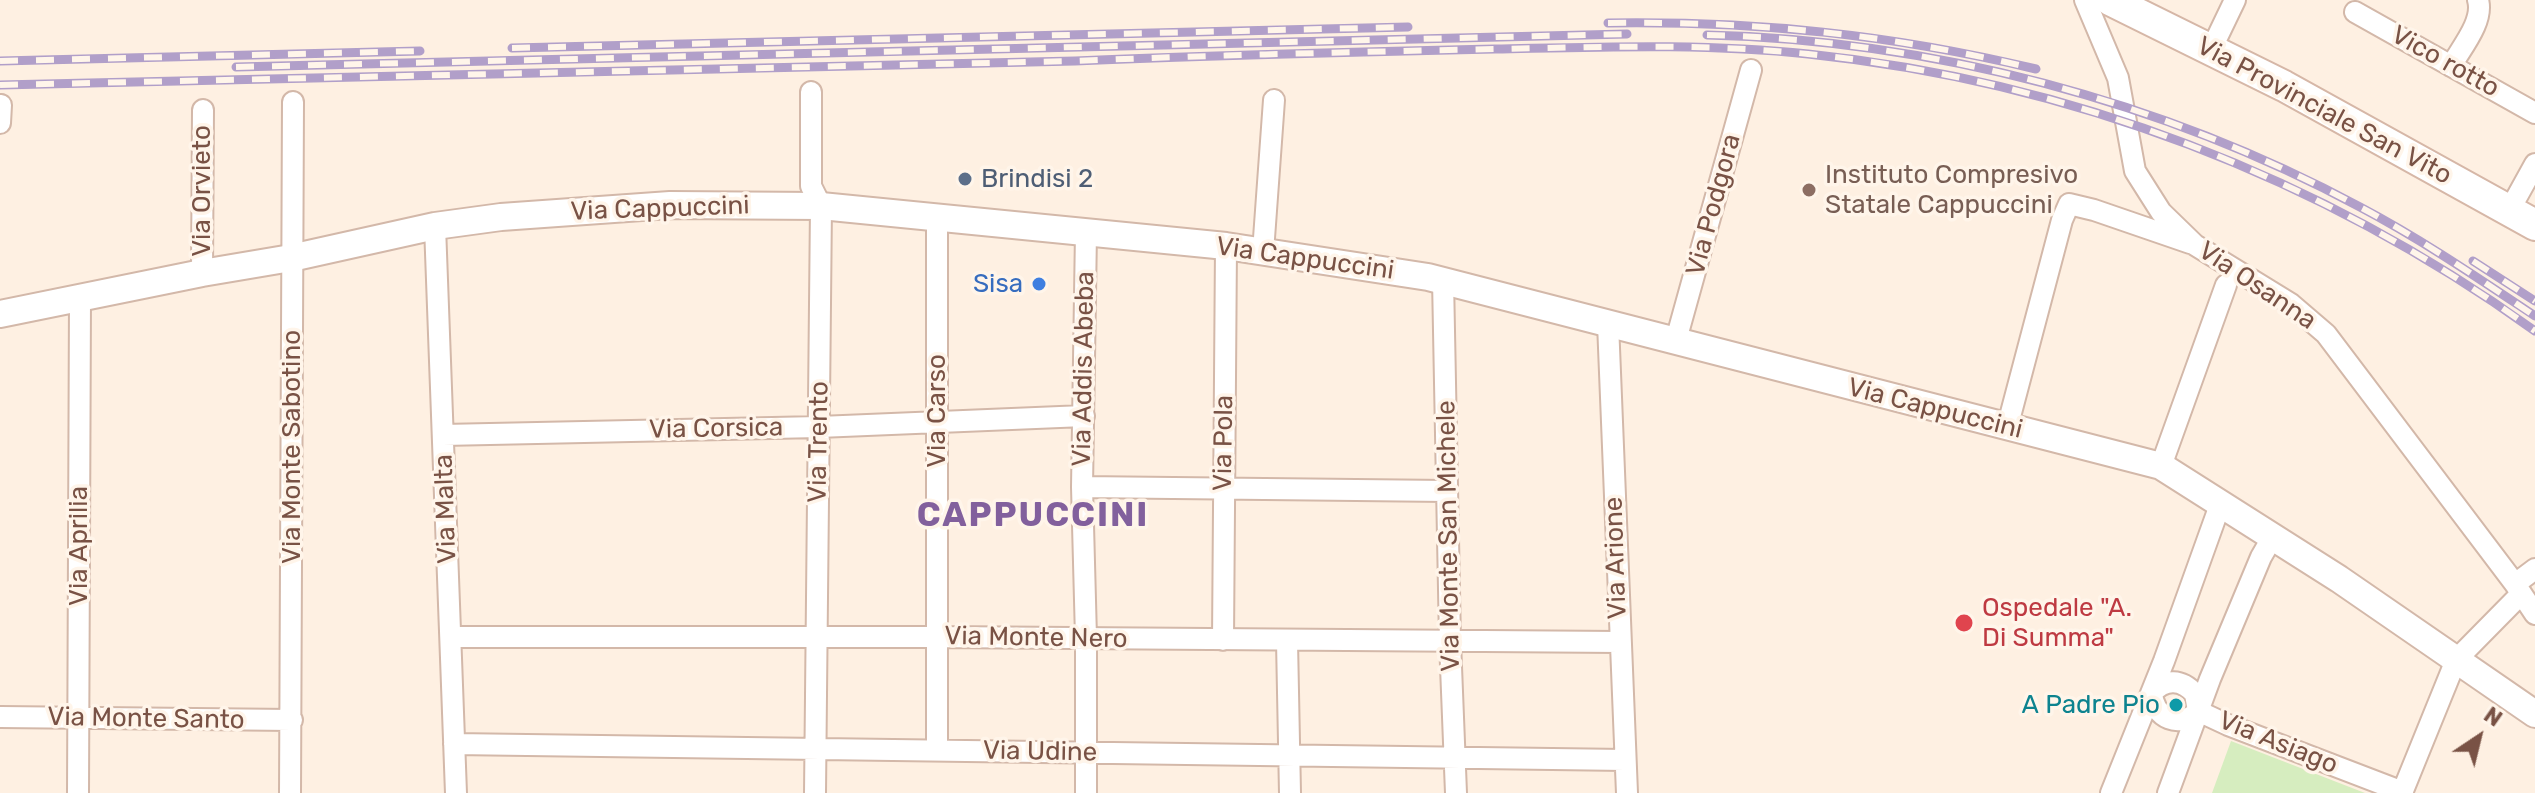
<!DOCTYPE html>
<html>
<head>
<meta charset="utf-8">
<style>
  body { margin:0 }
  #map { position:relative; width:2535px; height:793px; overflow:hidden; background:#fef0e2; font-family:Rubik,sans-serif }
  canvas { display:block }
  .north { position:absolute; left:2439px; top:697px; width:80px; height:80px; -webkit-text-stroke:6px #fff5ea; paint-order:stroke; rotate:35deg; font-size:22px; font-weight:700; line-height:32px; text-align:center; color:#795245 }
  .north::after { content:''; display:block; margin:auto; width:28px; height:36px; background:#795245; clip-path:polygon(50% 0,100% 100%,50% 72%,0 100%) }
</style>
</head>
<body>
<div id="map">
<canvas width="2535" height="793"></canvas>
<div class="north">N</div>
</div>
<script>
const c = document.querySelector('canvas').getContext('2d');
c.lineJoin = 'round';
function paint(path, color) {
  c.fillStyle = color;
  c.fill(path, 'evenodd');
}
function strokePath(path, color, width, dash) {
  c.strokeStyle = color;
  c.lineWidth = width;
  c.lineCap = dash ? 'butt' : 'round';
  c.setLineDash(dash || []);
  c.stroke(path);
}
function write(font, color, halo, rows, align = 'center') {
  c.font = font + ' Rubik,sans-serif';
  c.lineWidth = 7;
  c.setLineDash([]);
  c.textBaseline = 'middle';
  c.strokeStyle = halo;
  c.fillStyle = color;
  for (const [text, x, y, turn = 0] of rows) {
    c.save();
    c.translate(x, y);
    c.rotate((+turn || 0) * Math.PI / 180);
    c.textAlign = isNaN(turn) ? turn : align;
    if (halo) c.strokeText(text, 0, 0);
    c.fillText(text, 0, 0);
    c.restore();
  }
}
paint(new Path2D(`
  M 2231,741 L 2365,793 L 2212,793 Z`), '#d6edbf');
const minor = new Path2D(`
  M 2085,0 L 2118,78 L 2135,171 L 2161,212 L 2195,245 L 2291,304 L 2326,334 L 2515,584 L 2535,614
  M 2355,12 L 2535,113
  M 2211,50 L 2235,0
  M 2451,66 C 2462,47 2484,21 2478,0
  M 811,92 L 811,186 L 821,206 L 815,793
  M 0,123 L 1,105
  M 2509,211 L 2535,164
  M 435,226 L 456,793
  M 1263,252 L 1274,100
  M 202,273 L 203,110
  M 1443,279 L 1450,641 L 1456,793
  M 1608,323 L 1627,793
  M 1676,340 L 1751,70
  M 2007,428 L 2062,220 L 2069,204 L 2094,210 L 2190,243
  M 443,435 L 819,427 L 1084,416
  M 2161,466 L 2226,285
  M 1082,487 L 1447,491
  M 2515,584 L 2535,569
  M 452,637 L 937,637 L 1620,642
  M 1223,640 L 1226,246
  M 1287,641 L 1290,793
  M 2152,693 C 2165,678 2182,679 2195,694 L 2198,711
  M 2152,693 C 2154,719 2180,729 2198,711
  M 2198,711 L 2228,725 L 2403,792
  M 0,717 L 292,720
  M 454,744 L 1625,760
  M 937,750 L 937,217
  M 78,793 L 80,298
  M 290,793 L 293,102
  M 1086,793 L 1086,638 L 1082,487 L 1086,232
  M 2111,793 L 2164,661 L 2220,505
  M 2168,793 L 2210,679 L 2261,557 L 2272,538
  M 2402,793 L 2456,660 L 2521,594`);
const tertiary = new Path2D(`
  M 0,314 L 202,273 L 291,258 L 435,226 L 501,217 L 670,205 L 821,206 L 1226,246 L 1428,277 L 2161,466 L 2339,579 L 2535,714`);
const secondary = new Path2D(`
  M 2110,0 L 2284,86 L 2535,225`);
strokePath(minor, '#d3b8a9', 24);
strokePath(tertiary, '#d3b8a9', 30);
strokePath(secondary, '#d6b7a7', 34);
strokePath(minor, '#fff', 20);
strokePath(tertiary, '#fff', 26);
strokePath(secondary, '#fff', 30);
const rail = new Path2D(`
  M 1608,23 C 1758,21 1889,34 2036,69
  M 1707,35 C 1931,40 2163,101 2360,207 C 2421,239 2478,278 2535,316
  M 512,48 L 1408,27
  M 0,61 L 420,51
  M 236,67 L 1627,34
  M 0,85 L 1075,61 C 1215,55 1355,52 1495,49 C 1600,47 1704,43 1808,54 C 2070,81 2321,177 2535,331
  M 2473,261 L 2535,301`);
strokePath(rail, '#b19fc9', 9);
strokePath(rail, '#fff5ea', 6, [18]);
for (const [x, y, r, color] of [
  [965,179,8,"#5c6f8a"],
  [1809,190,8,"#8d6e63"],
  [1039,284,8,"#3f7fe0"],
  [1964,623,10,"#e0444e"],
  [2176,705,8,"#0f9aa8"]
]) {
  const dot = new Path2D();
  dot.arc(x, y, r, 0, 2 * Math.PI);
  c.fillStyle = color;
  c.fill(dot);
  strokePath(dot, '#fff5ea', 3);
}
write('26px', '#795245', '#fff5ea', [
  ["Vico rotto",2445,62,29],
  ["Via Provinciale San Vito",2324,111,28],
  ["Via Orvieto",202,191,-90],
  ["Via Podgora",1714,205,-75],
  ["Via Cappuccini",660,209,-2],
  ["Via Cappuccini",1305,259,8],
  ["Via Osanna",2257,286,34],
  ["Via Addis Abeba",1084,369,-89],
  ["Via Cappuccini",1935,409,14],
  ["Via Carso",937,411,-90],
  ["Via Corsica",716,429,-1],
  ["Via Trento",819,442,-89],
  ["Via Pola",1224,443,-89],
  ["Via Monte Sabotino",292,447,-90],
  ["Via Malta",446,509,-92],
  ["Via Monte San Michele",1449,536,-91],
  ["Via Aprilia",79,546,-90],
  ["Via Arione",1616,558,-92],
  ["Via Monte Nero",1036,638,1],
  ["Via Monte Santo",146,719,1],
  ["Via Asiago",2278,743,22],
  ["Via Udine",1040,752,1]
]);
write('26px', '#785e54', '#fff5ea', [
  ["Instituto Compresivo",1825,175],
  ["Statale Cappuccini",1825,205]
], 'left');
write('26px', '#4e5e75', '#fff5ea', [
  ["Brindisi 2",981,179]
], 'left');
write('26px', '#366cbe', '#fff5ea', [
  ["Sisa",1023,284]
], 'right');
write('26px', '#be3a42', '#fff5ea', [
  ["Ospedale \"A.",1982,608],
  ["Di Summa\"",1982,638]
], 'left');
write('26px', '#0d838f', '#fff5ea', [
  ["A Padre Pio",2160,705]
], 'right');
c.letterSpacing = '2px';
write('bold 34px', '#82609d', '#fff5ea', [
  ["CAPPUCCINI",1033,516]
]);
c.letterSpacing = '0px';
</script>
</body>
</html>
